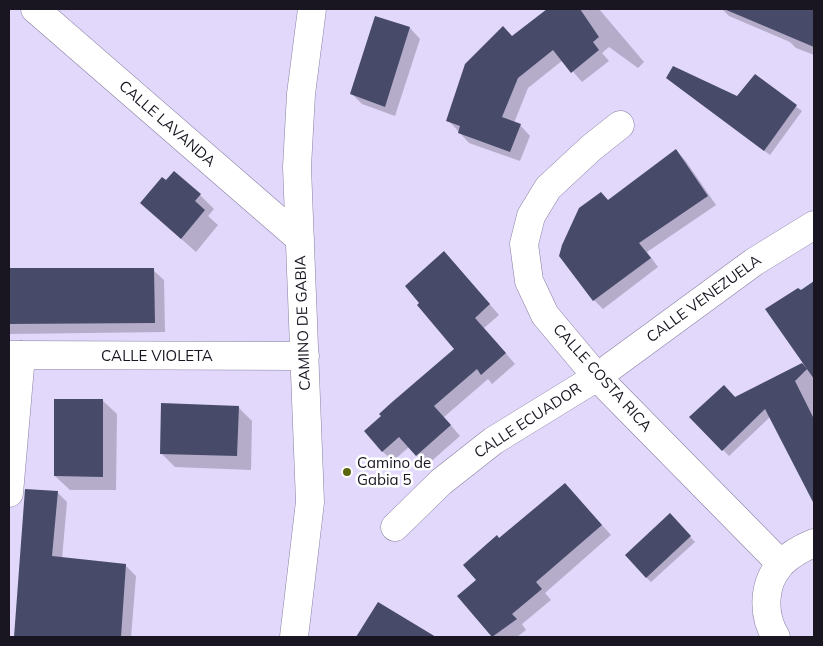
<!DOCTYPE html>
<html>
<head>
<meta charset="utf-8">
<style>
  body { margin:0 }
  #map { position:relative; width:823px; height:646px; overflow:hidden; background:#e1d8fc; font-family:Mulish,sans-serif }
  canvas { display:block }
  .frame { position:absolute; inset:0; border:10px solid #191622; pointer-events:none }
</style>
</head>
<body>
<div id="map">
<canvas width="823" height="646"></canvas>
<div class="frame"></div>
</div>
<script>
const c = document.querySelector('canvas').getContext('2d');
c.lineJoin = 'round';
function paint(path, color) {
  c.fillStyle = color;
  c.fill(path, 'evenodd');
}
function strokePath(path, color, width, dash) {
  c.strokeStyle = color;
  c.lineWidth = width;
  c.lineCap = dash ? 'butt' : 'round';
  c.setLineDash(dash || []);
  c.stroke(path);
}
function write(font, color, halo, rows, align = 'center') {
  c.font = font + ' Mulish,sans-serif';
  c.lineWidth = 5;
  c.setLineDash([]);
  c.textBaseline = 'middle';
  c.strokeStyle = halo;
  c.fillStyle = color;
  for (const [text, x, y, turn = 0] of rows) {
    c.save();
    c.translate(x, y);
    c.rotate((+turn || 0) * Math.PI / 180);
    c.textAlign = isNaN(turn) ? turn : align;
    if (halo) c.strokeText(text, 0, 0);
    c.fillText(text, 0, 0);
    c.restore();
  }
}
paint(new Path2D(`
  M 549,9 L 599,9 L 644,62 L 638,68 L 609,47 L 602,53 L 609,61 L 582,82 L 563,60 L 528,88 L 514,123 L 520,125 L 530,136 L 520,161 L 469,143 L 448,120 L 512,37 Z
  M 722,9 L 814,9 L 814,55 L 796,48 L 790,42 L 729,16 Z
  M 375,17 L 410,28 L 420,39 L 395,116 L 362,104 L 352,94 Z
  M 755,76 L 802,111 L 770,155 L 673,83 L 738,98 Z
  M 676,151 L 685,160 L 716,205 L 647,252 L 658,267 L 603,309 L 594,300 L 561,255 Z
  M 200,195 L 214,209 L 208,216 L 218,225 L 196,252 L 141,203 Z
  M 454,263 L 499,315 L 484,328 L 515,364 L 492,384 L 488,379 L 444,417 L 460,436 L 427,465 L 409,447 L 393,461 L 382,451 L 456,349 Z
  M 9,269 L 153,270 L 164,280 L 165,332 L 9,334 Z
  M 814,283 L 814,491 L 770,417 L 729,456 L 691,417 L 735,399 L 805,363 L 801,292 Z
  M 102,400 L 117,414 L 116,490 L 70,490 L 55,476 Z
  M 238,407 L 252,421 L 251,470 L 175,467 L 161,453 Z
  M 565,484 L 611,535 L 545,593 L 551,600 L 522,624 L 526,630 L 517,637 L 494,637 L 459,596 L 477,580 Z
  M 26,490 L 57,492 L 67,502 L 62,559 L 126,566 L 136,576 L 131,637 L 15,637 Z
  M 670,515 L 695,542 L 651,582 L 646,577 Z
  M 378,604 L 434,637 L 362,637 L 359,635 Z`), '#0003');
paint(new Path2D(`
  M 547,9 L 580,9 L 599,37 L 593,42 L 599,50 L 571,73 L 553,50 L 518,78 L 502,117 L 521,124 L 510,152 L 458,133 L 460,126 L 446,121 L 465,64 L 503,26 L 512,36 Z
  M 724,9 L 814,9 L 814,47 Z
  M 375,16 L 410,27 L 385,107 L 350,94 Z
  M 673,66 L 737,96 L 755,74 L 797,105 L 764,151 L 666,78 Z
  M 676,149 L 708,196 L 639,243 L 651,258 L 593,301 L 559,256 L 562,245 L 579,208 L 601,192 L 608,200 Z
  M 174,171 L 201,194 L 195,201 L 205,210 L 181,239 L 140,203 L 162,177 L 166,180 Z
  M 444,251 L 490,304 L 475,318 L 506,353 L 481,375 L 477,369 L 434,406 L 451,425 L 416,456 L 399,437 L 382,452 L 364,431 L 381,416 L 379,414 L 391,403 L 454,349 L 417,305 L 419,303 L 405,286 Z
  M 9,268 L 154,268 L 155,323 L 9,324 Z
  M 814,281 L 814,379 L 765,309 L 798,288 L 801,290 Z
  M 802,363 L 807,369 L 795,381 L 814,419 L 814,504 L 765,409 L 722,451 L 689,417 L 724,385 L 735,397 Z
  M 54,399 L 103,399 L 103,477 L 54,476 Z
  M 161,403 L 239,406 L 237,456 L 160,454 Z
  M 565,483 L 602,525 L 536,582 L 542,589 L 512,614 L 517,619 L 492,637 L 457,596 L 476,580 L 463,565 L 497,535 L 499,538 Z
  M 25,489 L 58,491 L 52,556 L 126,564 L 121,637 L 14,637 Z
  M 670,513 L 691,536 L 646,578 L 625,555 Z
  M 378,602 L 436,637 L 356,637 Z`), '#474b69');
const minor = new Path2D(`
  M 35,9 L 300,239
  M 620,125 L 591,148 L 548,188 L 531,216 L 524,244 L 529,281 L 545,315 L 597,377 L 781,564
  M 9,355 L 305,356
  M 9,493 L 21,355
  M 395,527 L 441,482 L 493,441 L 597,377 L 754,262 L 814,225
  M 294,637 L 310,502 L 297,167 L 301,94 L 312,9
  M 776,637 C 762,615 763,583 781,564 C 790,554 802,548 814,543`);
strokePath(minor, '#887fa0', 29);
strokePath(minor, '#fff', 28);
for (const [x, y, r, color] of [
  [347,472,5,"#5a670c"]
]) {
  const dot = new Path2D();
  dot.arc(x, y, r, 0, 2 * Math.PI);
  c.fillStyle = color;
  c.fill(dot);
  strokePath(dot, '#fff', 2);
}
write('15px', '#191622', '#fff', [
  ["CALLE LAVANDA",167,124,41],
  ["CALLE VENEZUELA",704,299,-36],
  ["CAMINO DE GABIA",303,323,-92],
  ["CALLE VIOLETA",157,356],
  ["CALLE COSTA RICA",602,378,48],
  ["CALLE ECUADOR",528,421,-33]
]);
write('15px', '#191622', '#fff', [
  ["Camino de",357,463],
  ["Gabia 5",357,480]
], 'left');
</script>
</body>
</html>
